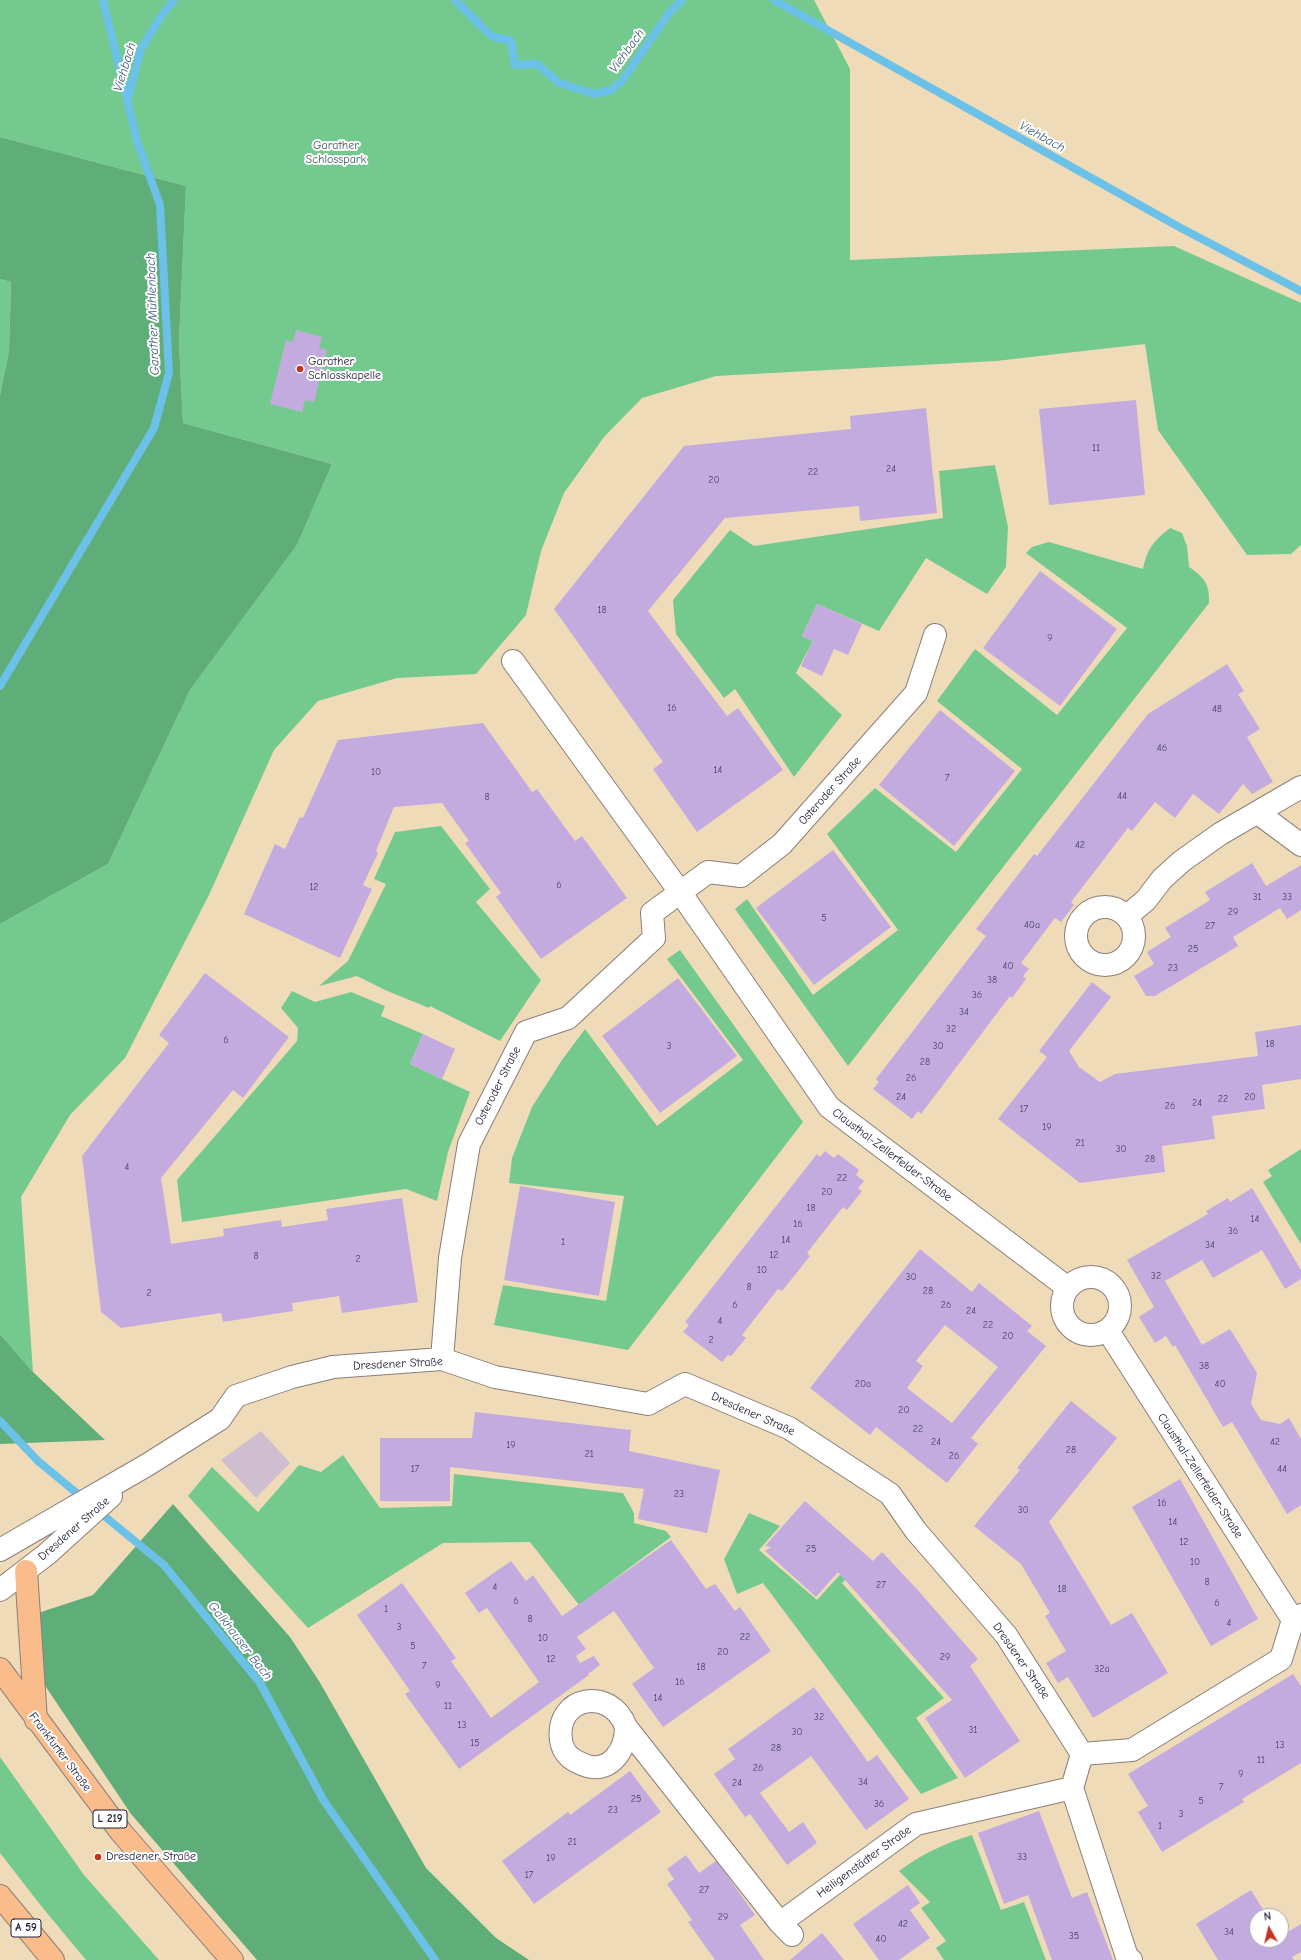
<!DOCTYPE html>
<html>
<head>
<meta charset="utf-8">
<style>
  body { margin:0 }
  #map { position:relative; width:1301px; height:1960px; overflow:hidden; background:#f0dbb9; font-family:"Comic Neue",sans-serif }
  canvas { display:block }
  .north { position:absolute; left:1249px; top:1908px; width:40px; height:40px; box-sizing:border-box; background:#fff; border:1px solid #a7a7b1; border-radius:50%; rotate:352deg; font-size:11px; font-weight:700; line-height:16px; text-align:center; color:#22223b }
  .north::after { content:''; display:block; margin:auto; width:14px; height:18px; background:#c8321e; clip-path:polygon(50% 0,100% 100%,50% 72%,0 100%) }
</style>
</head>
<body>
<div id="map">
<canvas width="1301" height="1960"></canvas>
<div class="north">N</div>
</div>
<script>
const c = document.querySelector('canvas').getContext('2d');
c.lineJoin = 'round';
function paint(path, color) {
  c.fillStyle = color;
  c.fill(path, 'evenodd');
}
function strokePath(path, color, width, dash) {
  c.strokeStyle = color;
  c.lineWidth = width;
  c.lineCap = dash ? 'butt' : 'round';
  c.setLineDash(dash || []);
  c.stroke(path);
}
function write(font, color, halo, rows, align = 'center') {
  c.font = font + ' "Comic Neue",sans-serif';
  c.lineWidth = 4;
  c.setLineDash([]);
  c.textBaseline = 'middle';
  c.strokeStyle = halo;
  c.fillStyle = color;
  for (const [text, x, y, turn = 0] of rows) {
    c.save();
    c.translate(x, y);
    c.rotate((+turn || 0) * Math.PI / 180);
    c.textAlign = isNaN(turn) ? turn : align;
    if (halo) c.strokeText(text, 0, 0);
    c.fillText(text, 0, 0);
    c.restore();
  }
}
paint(new Path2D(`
  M 261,1431 L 290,1463 L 256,1498 L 221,1460 Z`), '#cfbdd0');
paint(new Path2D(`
  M 0,0 L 814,0 L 850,69 L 850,260 L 1174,246 L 1301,303 L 1301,545 L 1291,554 L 1247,555 L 1158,430 L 1145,344 L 996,361 L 716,376 L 642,398 L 604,437 L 564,493 L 541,551 L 526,615 L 476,674 L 397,678 L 318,701 L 274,750 L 209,895 L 125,1058 L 70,1115 L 21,1197 L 33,1372 L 0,1334 L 0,924 L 108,864 L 190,690 L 297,545 L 332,464 L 183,423 L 179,342 L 186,186 L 0,137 Z
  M 0,279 L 11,282 L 9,351 L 0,395 Z
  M 995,465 L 1008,527 L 1006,567 L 987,594 L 926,558 L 879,631 L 817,604 L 802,636 L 813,641 L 796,673 L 842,715 L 794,777 L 735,689 L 724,698 L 676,634 L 673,600 L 730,530 L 754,546 L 943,518 L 939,471 Z
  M 1170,528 L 1182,533 L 1187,546 L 1189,567 C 1204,577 1210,584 1209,603 L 848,1066 L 735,909 L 747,899 L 813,995 L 898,930 L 827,834 L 875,788 L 956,852 L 1022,769 L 937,701 L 975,649 L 1057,715 L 1127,628 L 1026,553 L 1032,547 L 1049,542 L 1143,569 C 1146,550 1155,539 1170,528 Z
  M 441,826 L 490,889 L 476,902 L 541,980 L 500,1041 L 430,1006 L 429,1008 L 385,990 L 357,976 L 319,986 L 348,961 L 386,884 L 374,879 L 395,832 Z
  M 680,950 L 803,1122 L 628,1350 L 494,1325 L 503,1285 L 606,1301 L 624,1196 L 509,1183 L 512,1158 L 532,1107 L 562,1060 L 585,1029 L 657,1126 L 743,1060 L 667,959 Z
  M 292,991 L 315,1002 L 351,992 L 385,1006 L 381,1016 L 423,1034 L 410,1064 L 470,1092 L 448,1152 L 437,1201 L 406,1189 L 182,1222 L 177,1180 L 297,1041 L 298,1028 L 281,1008 Z
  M 1301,1149 L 1301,1244 L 1263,1182 L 1272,1176 L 1268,1170 Z
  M 343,1455 L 380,1508 L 452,1506 L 454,1474 L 623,1493 L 634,1513 L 634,1523 L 666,1531 L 671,1537 L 579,1605 L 530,1542 L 443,1543 L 308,1628 L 188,1496 L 212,1467 L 258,1512 L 299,1465 L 321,1472 Z
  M 749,1513 L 780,1526 L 759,1550 L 817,1600 L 856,1557 L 863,1564 L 842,1583 L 944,1698 L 916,1718 L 958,1778 L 921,1794 L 763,1583 L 737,1594 L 724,1559 Z
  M 0,1757 L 84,1875 L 159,1960 L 86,1960 L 42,1907 L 0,1853 Z
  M 972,1835 L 1001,1910 L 1024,1902 L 1046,1960 L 944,1960 L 936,1948 L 946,1941 L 921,1908 L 930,1902 L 899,1871 C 922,1854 945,1843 972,1835 Z`), '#74ca8e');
paint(new Path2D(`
  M 0,137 L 186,186 L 179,342 L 183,423 L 332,464 L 297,545 L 190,690 L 108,864 L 0,924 L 0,395 L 9,351 L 11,282 L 0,279 Z
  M 0,1334 L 33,1372 L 105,1440 L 0,1444 Z
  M 173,1504 L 290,1637 L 319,1681 L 426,1868 L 496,1938 L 529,1960 L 257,1960 L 131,1814 L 44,1684 L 38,1613 L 93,1595 Z`), '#5fae79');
strokePath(new Path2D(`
  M 455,0 L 491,36 L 511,41 L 515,65 L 537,64 L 559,83 L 595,94 L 611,90 L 622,81 L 669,13 L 682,0
  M 774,0 L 1179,227 L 1301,291
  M 128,99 L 141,49 L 159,19 L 174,0
  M 0,686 L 154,428 L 169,373 L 160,205 L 137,141 L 103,0
  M 0,1421 L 38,1461 L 85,1500
  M 97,1510 L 164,1565 L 260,1683 L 324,1801 L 435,1960`), '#6bc1e8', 8);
paint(new Path2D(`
  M 296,330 L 322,337 L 319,348 L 327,350 L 314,402 L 305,400 L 302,412 L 270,404 L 286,340 L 293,342 Z
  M 1136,400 L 1145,495 L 1049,505 L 1039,409 Z
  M 926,408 L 937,513 L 860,521 L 859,506 L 725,518 L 648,611 L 727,716 L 738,708 L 783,770 L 697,832 L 653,769 L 663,762 L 554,609 L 684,446 L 851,429 L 850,416 Z
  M 1040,571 L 1117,629 L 1060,706 L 983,648 Z
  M 817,604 L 862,624 L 848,655 L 834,649 L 822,676 L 801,666 L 813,641 L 802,636 Z
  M 1227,664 L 1244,691 L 1238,694 L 1260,729 L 1247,737 L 1273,782 L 1252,794 L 1243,784 L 1219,814 L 1193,794 L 1175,818 L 1155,802 L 1132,831 L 1128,828 L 1071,902 L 1074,905 L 1061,922 L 1055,918 L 1021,963 L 1029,969 L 1023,976 L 1026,979 L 1012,998 L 1010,996 L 921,1114 L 918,1111 L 912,1119 L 873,1089 L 879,1082 L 876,1079 L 986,936 L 976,929 L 1034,854 L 1037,856 L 1148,714 Z
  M 940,710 L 1015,771 L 954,846 L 879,785 Z
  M 483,723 L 532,792 L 537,789 L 575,841 L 582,836 L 627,898 L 541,959 L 496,897 L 501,893 L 465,843 L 469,841 L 442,803 L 394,807 L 376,851 L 378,853 L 363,885 L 372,889 L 340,958 L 244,914 L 275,844 L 285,849 L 300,817 L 303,818 L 338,740 Z
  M 833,850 L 891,927 L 814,985 L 756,908 Z
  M 1252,863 L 1266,886 L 1301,865 L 1301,910 L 1287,919 L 1280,908 L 1233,937 L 1238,946 L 1155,996 L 1146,996 L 1134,976 L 1154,964 L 1147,952 L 1171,937 L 1165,928 L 1210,900 L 1205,892 Z
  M 205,973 L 289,1037 L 243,1098 L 233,1090 L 161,1178 L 171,1244 L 224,1236 L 223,1229 L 281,1220 L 282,1227 L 328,1220 L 326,1209 L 402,1198 L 418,1302 L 342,1313 L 339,1296 L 292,1303 L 293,1311 L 223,1322 L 221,1313 L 121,1328 L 101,1312 L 82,1156 L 169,1043 L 159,1035 Z
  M 678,978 L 737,1056 L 660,1113 L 602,1036 Z
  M 1092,982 L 1111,997 L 1069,1051 L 1079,1067 L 1100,1082 L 1115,1074 L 1258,1056 L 1255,1032 L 1301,1025 L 1301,1079 L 1262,1085 L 1265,1109 L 1212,1116 L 1215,1139 L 1162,1146 L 1165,1172 L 1080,1183 L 998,1119 L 1047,1057 L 1039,1051 Z
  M 423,1034 L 455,1049 L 442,1079 L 410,1064 Z
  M 825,1151 L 834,1158 L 838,1154 L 859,1170 L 856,1175 L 864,1181 L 858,1188 L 862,1191 L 847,1210 L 843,1207 L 807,1253 L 810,1256 L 782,1291 L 778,1289 L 742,1335 L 746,1338 L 731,1356 L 728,1355 L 722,1362 L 683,1332 L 689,1325 L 685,1322 L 817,1154 L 820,1157 Z
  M 520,1186 L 615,1202 L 599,1296 L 504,1280 Z
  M 1252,1188 L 1301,1270 L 1301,1279 L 1285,1289 L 1262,1250 L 1213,1278 L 1202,1260 L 1165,1281 L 1202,1345 L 1230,1329 L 1257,1373 L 1251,1404 L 1261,1420 L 1280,1424 L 1289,1418 L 1301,1439 L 1301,1505 L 1287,1514 L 1232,1422 L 1223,1427 L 1175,1345 L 1173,1347 L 1166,1336 L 1155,1343 L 1139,1317 L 1154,1307 L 1127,1260 L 1208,1214 L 1206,1211 L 1228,1198 L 1230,1202 Z
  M 920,1249 L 972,1292 L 979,1283 L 1032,1326 L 1027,1331 L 1046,1346 L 971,1438 L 978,1444 L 947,1483 L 876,1427 L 870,1435 L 810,1388 ZM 945,1325 L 998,1367 L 952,1423 L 907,1388 L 923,1366 L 916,1361 Z
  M 1071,1401 L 1117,1438 L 1049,1522 L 1111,1625 L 1132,1613 L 1168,1673 L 1093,1718 L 1068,1677 L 1058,1683 L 1046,1663 L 1066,1651 L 1045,1616 L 1050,1613 L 1021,1564 L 974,1526 L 1020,1470 L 1017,1468 Z
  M 475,1412 L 631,1430 L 629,1451 L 720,1470 L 707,1533 L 638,1519 L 644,1489 L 450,1467 L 450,1501 L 380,1501 L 380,1438 L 472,1438 Z
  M 1180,1479 L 1258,1619 L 1211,1646 L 1132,1507 Z
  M 805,1501 L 873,1561 L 882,1552 L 915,1587 L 978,1659 L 970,1666 L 1020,1741 L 965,1778 L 925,1718 L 952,1700 L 838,1572 L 816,1597 L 765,1551 L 771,1547 L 765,1546 Z
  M 671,1540 L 706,1589 L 715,1584 L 735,1611 L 740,1607 L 771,1651 L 663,1727 L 632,1684 L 654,1668 L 614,1611 L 577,1637 L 586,1649 L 576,1656 L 580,1663 L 594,1656 L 600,1665 L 588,1674 L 589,1675 L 459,1769 L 405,1694 L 410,1691 L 357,1615 L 402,1583 L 456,1658 L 451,1661 L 491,1718 L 539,1682 L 487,1608 L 479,1613 L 465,1593 L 511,1561 L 526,1581 L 533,1575 L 562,1616 Z
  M 1293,1674 L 1301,1686 L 1301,1763 L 1242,1799 L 1244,1802 L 1162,1852 L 1138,1812 L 1148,1806 L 1128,1774 Z
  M 814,1687 L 868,1762 L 877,1755 L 909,1799 L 866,1830 L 811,1756 L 760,1793 L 789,1832 L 803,1822 L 817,1843 L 787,1865 L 750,1814 L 745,1817 L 714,1774 L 735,1759 L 728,1749 Z
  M 630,1771 L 661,1812 L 534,1904 L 502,1861 L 568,1812 L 570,1815 Z
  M 1039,1811 L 1072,1898 L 1087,1892 L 1113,1960 L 1052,1960 L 1028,1895 L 1004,1904 L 978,1833 Z
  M 686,1855 L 699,1873 L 716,1861 L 726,1874 L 755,1915 L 740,1925 L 764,1960 L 715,1960 L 688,1922 L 692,1920 L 667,1884 L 674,1879 L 667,1869 Z
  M 908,1885 L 920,1903 L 910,1910 L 930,1938 L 899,1960 L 879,1960 L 853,1924 Z
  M 1251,1890 L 1267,1916 L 1257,1916 L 1257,1940 L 1281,1940 L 1281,1936 L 1301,1924 L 1301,1952 L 1292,1957 L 1294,1960 L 1218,1960 L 1196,1924 Z
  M 822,1933 L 844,1960 L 790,1960 Z`), '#c4abdf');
const minor = new Path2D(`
  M 513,661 L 680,892 L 829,1107 L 1068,1288
  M 1258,813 L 1301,845
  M1076 936a29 29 0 1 1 58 0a29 29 0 1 1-58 0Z
  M 1127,916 L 1146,900 L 1162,879 L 1182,861 L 1220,834 L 1301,787
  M1062 1306a29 29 0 1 1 58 0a29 29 0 1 1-58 0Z
  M 1108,1331 L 1293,1620
  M 442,1359 L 450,1258 L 469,1144 L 526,1032 L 568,1018 L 654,938 L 652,913 L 708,872 L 741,876 L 782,844 L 916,693 L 935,635
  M 0,1550 L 147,1465 L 220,1419 L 236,1396 L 292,1377 L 333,1367 L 442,1359 L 495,1377 L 648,1404 L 685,1384 L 789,1428 L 890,1494 L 916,1531 L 1006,1635 L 1082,1754 L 1072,1788 L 1127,1957 L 1131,1960
  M 0,1590 L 47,1554 L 111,1496
  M 626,1727 C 626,1748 612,1773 587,1766 C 573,1761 563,1755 561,1740 C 555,1696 611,1686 626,1727 L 780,1923 L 792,1935
  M 1082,1754 L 1132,1750 L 1281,1659 L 1293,1620 L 1301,1615
  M 780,1923 L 916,1824 L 1072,1788`);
const major = new Path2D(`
  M 26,1571 L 36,1720
  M 0,1669 L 121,1832 L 232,1960`);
const highway = new Path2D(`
  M 0,1896 L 53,1960`);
strokePath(minor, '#897e7a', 24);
strokePath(major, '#897e7a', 24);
strokePath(highway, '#897e7a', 24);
strokePath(minor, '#fff', 22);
strokePath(major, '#f9bc8a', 22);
strokePath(highway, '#f9bc8a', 22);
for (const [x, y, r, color] of [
  [300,369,4,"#c8321e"],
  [98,1857,4,"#c8321e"]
]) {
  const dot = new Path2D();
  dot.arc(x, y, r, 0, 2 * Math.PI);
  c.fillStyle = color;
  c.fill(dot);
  strokePath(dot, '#fff', 1.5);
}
write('10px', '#4a4464', null, [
  ["11",1096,448],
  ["24",891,469],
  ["22",813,472],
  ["20",714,480],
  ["18",602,610],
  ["9",1050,638],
  ["16",672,708],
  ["48",1217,709],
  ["46",1162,748],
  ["14",718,770],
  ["10",376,772],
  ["7",947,778],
  ["44",1122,796],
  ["8",487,797],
  ["42",1080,845],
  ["6",559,885],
  ["12",314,887],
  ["31",1257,897],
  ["33",1287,897],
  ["29",1233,912],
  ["5",824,918],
  ["40a",1032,925],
  ["27",1210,926],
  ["25",1193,949],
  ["40",1008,966],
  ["23",1173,968],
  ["38",992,980],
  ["36",977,995],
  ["34",964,1012],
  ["32",951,1029],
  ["6",226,1040],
  ["18",1270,1044],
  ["3",669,1046],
  ["30",938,1046],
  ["28",925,1062],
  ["26",911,1078],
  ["24",901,1097],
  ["20",1250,1097],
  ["22",1223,1099],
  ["24",1197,1103],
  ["26",1170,1106],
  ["17",1024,1109],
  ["19",1047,1127],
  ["21",1080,1143],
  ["30",1121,1149],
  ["28",1150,1159],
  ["4",127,1167],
  ["22",842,1178],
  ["20",827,1192],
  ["18",811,1208],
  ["14",1255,1219],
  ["16",798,1224],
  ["36",1233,1231],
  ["14",786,1240],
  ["1",563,1242],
  ["34",1210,1245],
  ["12",774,1255],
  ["8",256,1256],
  ["2",358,1259],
  ["10",762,1270],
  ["32",1156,1276],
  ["30",911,1277],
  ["8",749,1287],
  ["28",928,1291],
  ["2",149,1293],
  ["6",735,1305],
  ["26",946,1305],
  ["24",971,1311],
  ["4",720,1321],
  ["22",988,1325],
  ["20",1008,1336],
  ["2",711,1340],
  ["38",1204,1366],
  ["20a",863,1384],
  ["40",1220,1384],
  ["20",904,1410],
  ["22",918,1429],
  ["24",936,1442],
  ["42",1275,1442],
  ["19",511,1445],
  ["28",1071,1450],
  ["21",589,1454],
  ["26",954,1456],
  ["17",415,1469],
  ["44",1282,1469],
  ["23",679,1494],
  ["16",1162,1503],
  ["30",1023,1510],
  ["14",1173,1522],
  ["12",1184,1542],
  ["25",811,1549],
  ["10",1195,1562],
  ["8",1207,1582],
  ["27",881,1585],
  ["4",495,1587],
  ["18",1062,1589],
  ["6",516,1601],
  ["6",1217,1603],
  ["1",386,1609],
  ["8",530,1619],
  ["4",1229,1623],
  ["3",399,1627],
  ["22",745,1637],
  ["10",543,1638],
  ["5",413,1646],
  ["20",723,1652],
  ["29",945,1657],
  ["12",551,1659],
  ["7",424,1666],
  ["18",701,1667],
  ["32a",1102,1669],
  ["16",680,1682],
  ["9",438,1685],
  ["14",658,1698],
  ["11",448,1706],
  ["32",819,1717],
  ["13",462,1725],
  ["31",973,1730],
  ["30",797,1732],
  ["15",475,1743],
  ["13",1280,1745],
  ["28",776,1748],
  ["11",1261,1760],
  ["26",758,1768],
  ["9",1241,1774],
  ["34",863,1782],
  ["24",737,1783],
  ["7",1221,1787],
  ["25",636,1799],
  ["5",1201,1801],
  ["36",879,1804],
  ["23",613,1810],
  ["3",1181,1814],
  ["1",1160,1826],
  ["21",572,1842],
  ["33",1022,1857],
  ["19",551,1858],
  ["17",529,1875],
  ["27",704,1890],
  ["29",723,1917],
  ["42",903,1924],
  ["34",1229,1932],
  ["35",1074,1936],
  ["40",881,1939]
]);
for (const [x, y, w] of [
  [110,1819,34],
  [26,1928,30]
]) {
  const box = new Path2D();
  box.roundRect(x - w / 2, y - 9, w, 18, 3);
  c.fillStyle = '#fff';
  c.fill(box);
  strokePath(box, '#22223b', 1);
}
write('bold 11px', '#22223b', null, [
  ["L 219",110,1819],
  ["A 59",26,1928]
]);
write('12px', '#3f5d58', '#fff', [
  ["Garather",336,146],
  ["Schlosspark",336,160]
]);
write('12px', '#22223b', '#fff', [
  ["Garather",308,362],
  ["Schlosskapelle",308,376],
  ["Dresdener Straße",106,1857]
], 'left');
write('12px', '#22223b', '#fff', [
  ["Osteroder Straße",830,791,-48],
  ["Osteroder Straße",498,1086,-63],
  ["Clausthal-Zellerfelder-Straße",892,1155,37],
  ["Dresdener Straße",398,1364,-3],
  ["Dresdener Straße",753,1414,24],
  ["Clausthal-Zellerfelder-Straße",1200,1476,57],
  ["Dresdener Straße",74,1529,-41],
  ["Dresdener Straße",1021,1661,55],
  ["Frankfurter Straße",60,1752,53],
  ["Heiligenstädter Straße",864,1862,-36]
]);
write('italic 13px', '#3c5a78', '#fff', [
  ["Viehbach",627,51,-54],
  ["Viehbach",125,67,-73],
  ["Viehbach",1042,137,29],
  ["Garather Mühlenbach",153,314,-92],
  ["Galkhauser Bach",240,1641,52]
]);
</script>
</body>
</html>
